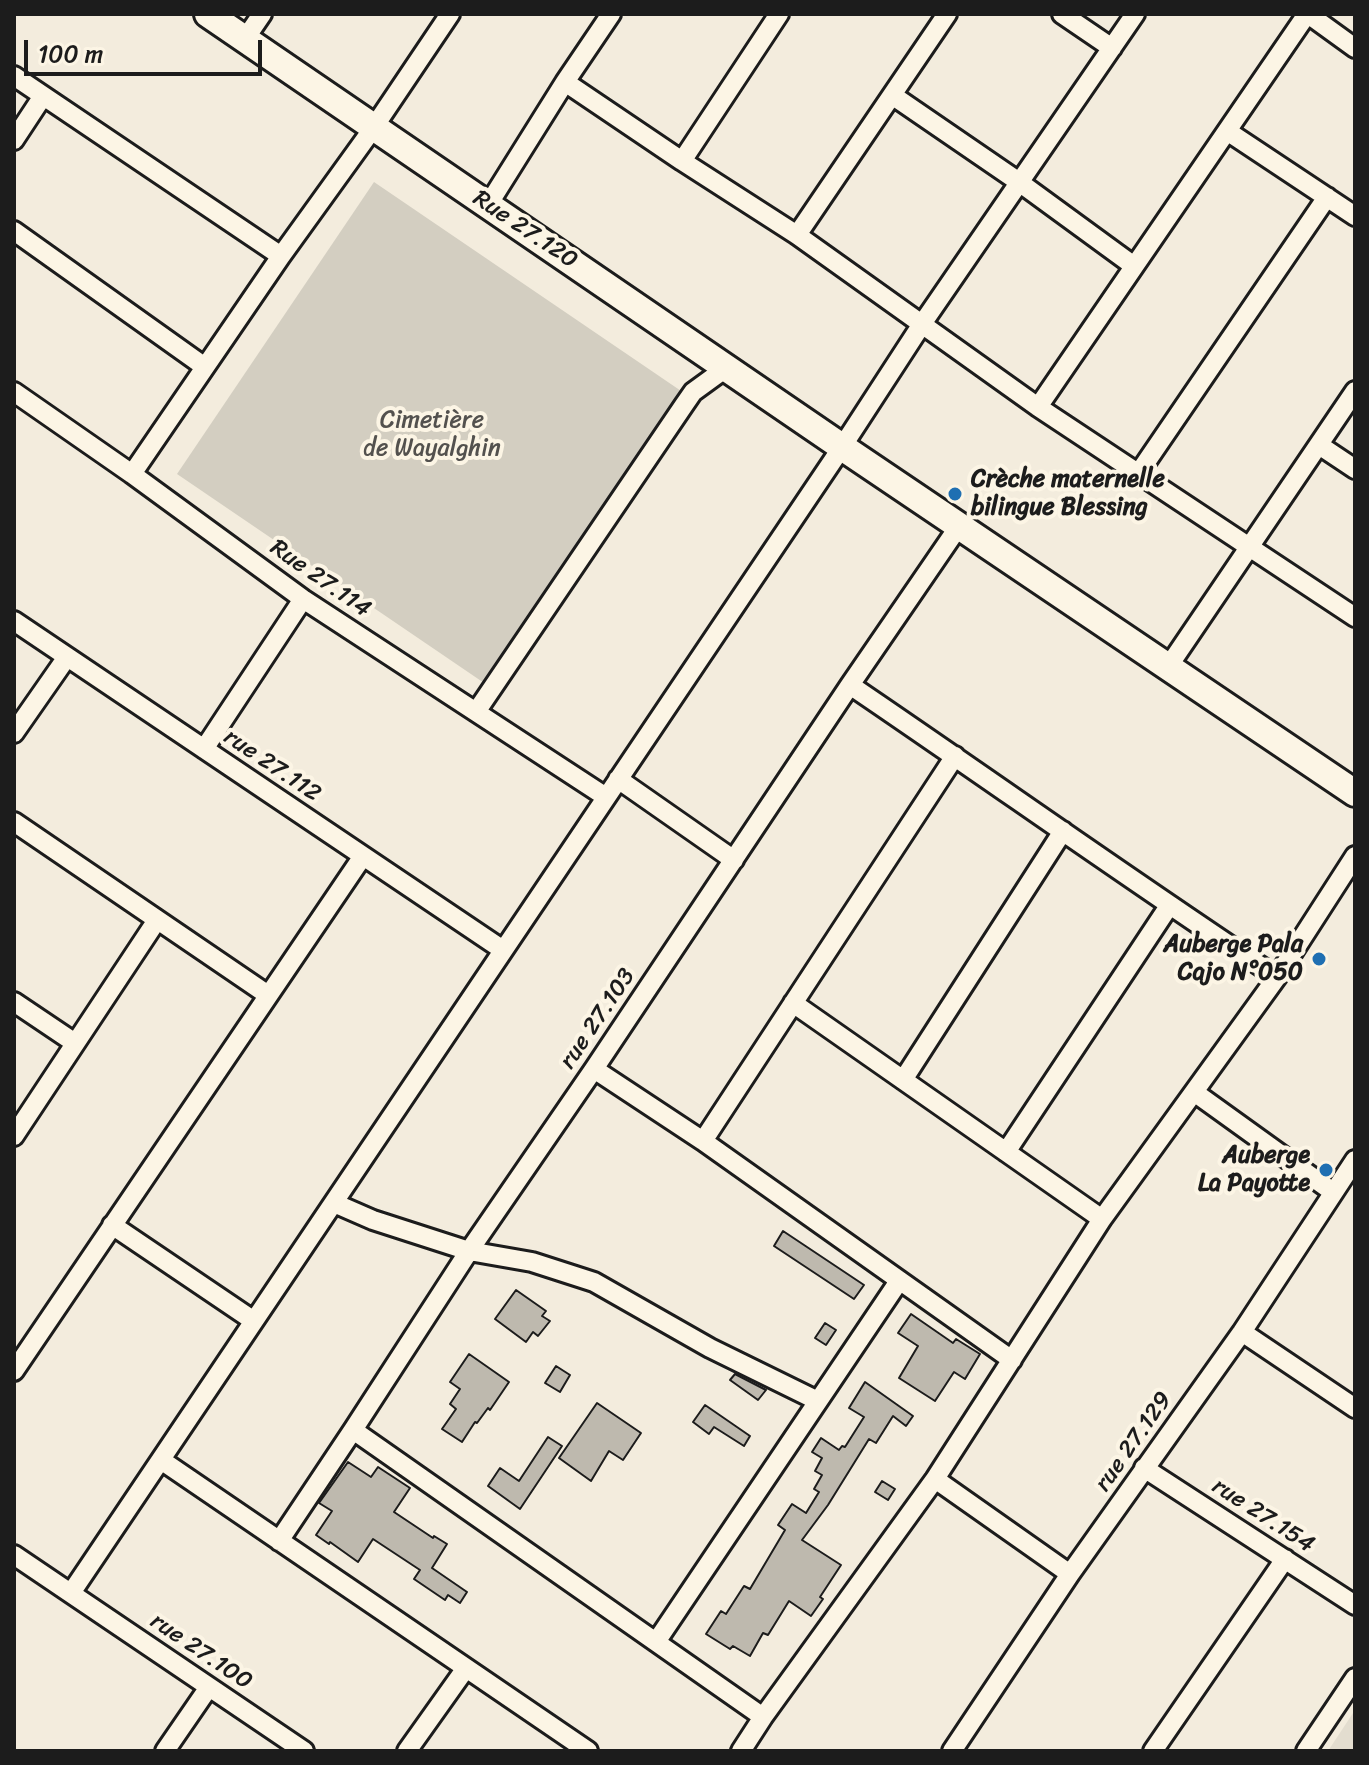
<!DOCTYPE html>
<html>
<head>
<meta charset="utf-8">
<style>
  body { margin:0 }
  #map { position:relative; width:1369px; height:1765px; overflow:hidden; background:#f3ecdd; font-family:Sriracha,sans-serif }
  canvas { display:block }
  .frame { position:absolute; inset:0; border:16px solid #1c1c1c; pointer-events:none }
  .scale { position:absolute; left:24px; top:40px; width:238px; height:36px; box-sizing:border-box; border:4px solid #1c1c1c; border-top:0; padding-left:10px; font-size:24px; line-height:28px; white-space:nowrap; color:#1c1c1c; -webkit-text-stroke:6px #fcf5e5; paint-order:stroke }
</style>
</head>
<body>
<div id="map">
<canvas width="1369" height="1765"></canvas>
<div class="frame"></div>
<div class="scale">100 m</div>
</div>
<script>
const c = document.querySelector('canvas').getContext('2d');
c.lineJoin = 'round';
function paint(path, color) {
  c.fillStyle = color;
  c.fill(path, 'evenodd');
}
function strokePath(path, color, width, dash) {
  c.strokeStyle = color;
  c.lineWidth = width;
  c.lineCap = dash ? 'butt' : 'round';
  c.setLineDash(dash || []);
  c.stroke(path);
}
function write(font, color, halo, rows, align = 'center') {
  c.font = font + ' Sriracha,sans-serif';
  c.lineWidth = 8;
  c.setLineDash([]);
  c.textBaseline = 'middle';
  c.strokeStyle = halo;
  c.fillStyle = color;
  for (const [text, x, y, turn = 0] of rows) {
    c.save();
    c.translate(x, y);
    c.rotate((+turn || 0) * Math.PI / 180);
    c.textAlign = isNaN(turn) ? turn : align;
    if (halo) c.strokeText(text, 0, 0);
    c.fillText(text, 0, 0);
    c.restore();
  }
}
paint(new Path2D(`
  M 1355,1710 L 1355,1751 L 1328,1751 Z`), '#e3ddcf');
paint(new Path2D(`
  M 374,182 L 687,395 L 490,687 L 177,474 Z`), '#d3cec1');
const building = new Path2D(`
  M 783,1231 L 864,1285 L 854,1299 L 774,1246 Z
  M 516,1290 L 546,1311 L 542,1316 L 550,1321 L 538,1336 L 533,1332 L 526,1342 L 495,1319 Z
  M 911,1314 L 953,1343 L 956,1339 L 980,1354 L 965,1379 L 954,1372 L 935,1401 L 899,1378 L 918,1346 L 898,1333 Z
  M 825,1323 L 836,1330 L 826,1345 L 815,1338 Z
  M 469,1354 L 509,1382 L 490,1410 L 488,1408 L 477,1423 L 475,1422 L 462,1442 L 442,1429 L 456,1409 L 450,1404 L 460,1389 L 450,1382 Z
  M 556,1366 L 570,1375 L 560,1392 L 545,1383 Z
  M 735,1374 L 766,1390 L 758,1400 L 730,1380 Z
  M 865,1382 L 913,1416 L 906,1426 L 893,1416 L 876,1443 L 869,1439 L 828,1505 L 802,1540 L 841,1565 L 820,1597 L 823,1599 L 811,1616 L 789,1601 L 768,1635 L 763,1633 L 750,1656 L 733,1646 L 730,1649 L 706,1634 L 721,1611 L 726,1614 L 744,1586 L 750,1589 L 785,1530 L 778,1525 L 792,1504 L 806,1513 L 819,1492 L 814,1489 L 822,1475 L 815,1471 L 822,1458 L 812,1452 L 821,1438 L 839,1450 L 842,1446 L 845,1447 L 864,1417 L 849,1408 Z
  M 597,1403 L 641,1433 L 623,1460 L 609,1451 L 591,1481 L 559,1458 Z
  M 705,1405 L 750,1436 L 744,1446 L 714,1427 L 709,1434 L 693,1422 Z
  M 548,1437 L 562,1446 L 520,1509 L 488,1486 L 500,1468 L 519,1481 Z
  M 348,1462 L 371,1477 L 378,1467 L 410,1488 L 394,1512 L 433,1538 L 434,1536 L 447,1544 L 432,1568 L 467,1592 L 460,1603 L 448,1595 L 445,1600 L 414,1579 L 420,1570 L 373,1539 L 358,1562 L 330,1542 L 329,1544 L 316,1535 L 332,1511 L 319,1503 Z
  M 882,1481 L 895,1489 L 888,1500 L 875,1492 Z`);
paint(building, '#beb9ae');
strokePath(building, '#1c1c1c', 2);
const street = new Path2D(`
  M 1062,14 L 1112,48
  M 1308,14 L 1355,48
  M 245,39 L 262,14
  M 14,76 L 281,256
  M 565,82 L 682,161 L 797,235 L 1038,407 L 1355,617
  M 892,95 L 1019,182 L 1134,266
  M 1227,131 L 1355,216
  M 14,140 L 43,96
  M 682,161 L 779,14
  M 488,205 L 565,82 L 611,14
  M 14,231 L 205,367
  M 797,235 L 947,14
  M 14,392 L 132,474 L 303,599 L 606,797
  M 1038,407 L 1307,14
  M 1319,445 L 1355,469
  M 132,474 L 281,256 L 374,127 L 450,14
  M 1138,474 L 1327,197
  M 14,621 L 503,950
  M 1168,667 L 1355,391
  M 850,685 C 993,782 1133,882 1277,977
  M 476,712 L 684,405 L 693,392 L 726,368
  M 14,733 L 67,657
  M 204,749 L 303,599
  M 618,779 L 734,860
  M 14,822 L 268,995
  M 14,1002 L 75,1043
  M 793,1003 L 1102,1219
  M 594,1069 L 703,1141 L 1012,1360
  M 903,1080 L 1063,831
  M 1194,1092 L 1333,1192
  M 14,1136 L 157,920
  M 703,1141 L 955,756
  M 1006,1152 L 1169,906
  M 334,1203 L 373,1220 L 469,1251 L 532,1262 L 594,1282 L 710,1348 L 818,1401
  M 112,1225 L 254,1321
  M 1242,1332 L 1355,1408
  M 14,1371 L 363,856
  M 353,1430 L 763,1717
  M 161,1460 L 588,1751
  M 1144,1468 L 1355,1605
  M 935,1479 L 1070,1574
  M 279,1541 L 353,1430 L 469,1251 L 594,1069 L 850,685 L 959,526
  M 14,1555 L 304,1751
  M 71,1593 L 842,447 L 922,324 L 1135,14
  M 656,1642 L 899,1281
  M 165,1751 L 209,1687
  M 407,1751 L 466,1668
  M 741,1751 L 763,1717 L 935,1479 L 1102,1219 L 1277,977 L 1355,856
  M 952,1751 L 1070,1574 L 1242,1332 L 1355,1160
  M 1153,1751 L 1285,1559
  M 1306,1751 L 1355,1678`);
const secondary = new Path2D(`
  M 208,14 L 842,447 L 1355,793`);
strokePath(street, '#1c1c1c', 24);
strokePath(secondary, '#1c1c1c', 32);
strokePath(street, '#fcf5e5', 18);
strokePath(secondary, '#fcf5e5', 26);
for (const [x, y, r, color] of [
  [955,494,8,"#1f6fb2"],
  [1319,959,8,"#1f6fb2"],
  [1326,1170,8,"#1f6fb2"]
]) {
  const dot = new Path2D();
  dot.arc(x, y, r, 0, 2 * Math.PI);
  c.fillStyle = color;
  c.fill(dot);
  strokePath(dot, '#fcf5e5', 3);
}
write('24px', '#1c1c1c', '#fcf5e5', [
  ["Rue 27.120",525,230,34],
  ["Rue 27.114",320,579,35],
  ["rue 27.112",272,766,34],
  ["rue 27.103",598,1019,-56],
  ["rue 27.129",1134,1442,-55],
  ["rue 27.154",1263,1516,33],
  ["rue 27.100",201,1652,34]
]);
write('24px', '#53514e', '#fcf5e5', [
  ["Cimetière",432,421],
  ["de Wayalghin",432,449]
]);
write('bold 24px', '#1c1c1c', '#fcf5e5', [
  ["Crèche maternelle",971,480,"left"],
  ["bilingue Blessing",971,508,"left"],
  ["Auberge Pala",1303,945],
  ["Cajo N°050",1303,973],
  ["Auberge",1310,1156],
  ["La Payotte",1310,1184]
], 'right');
</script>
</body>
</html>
